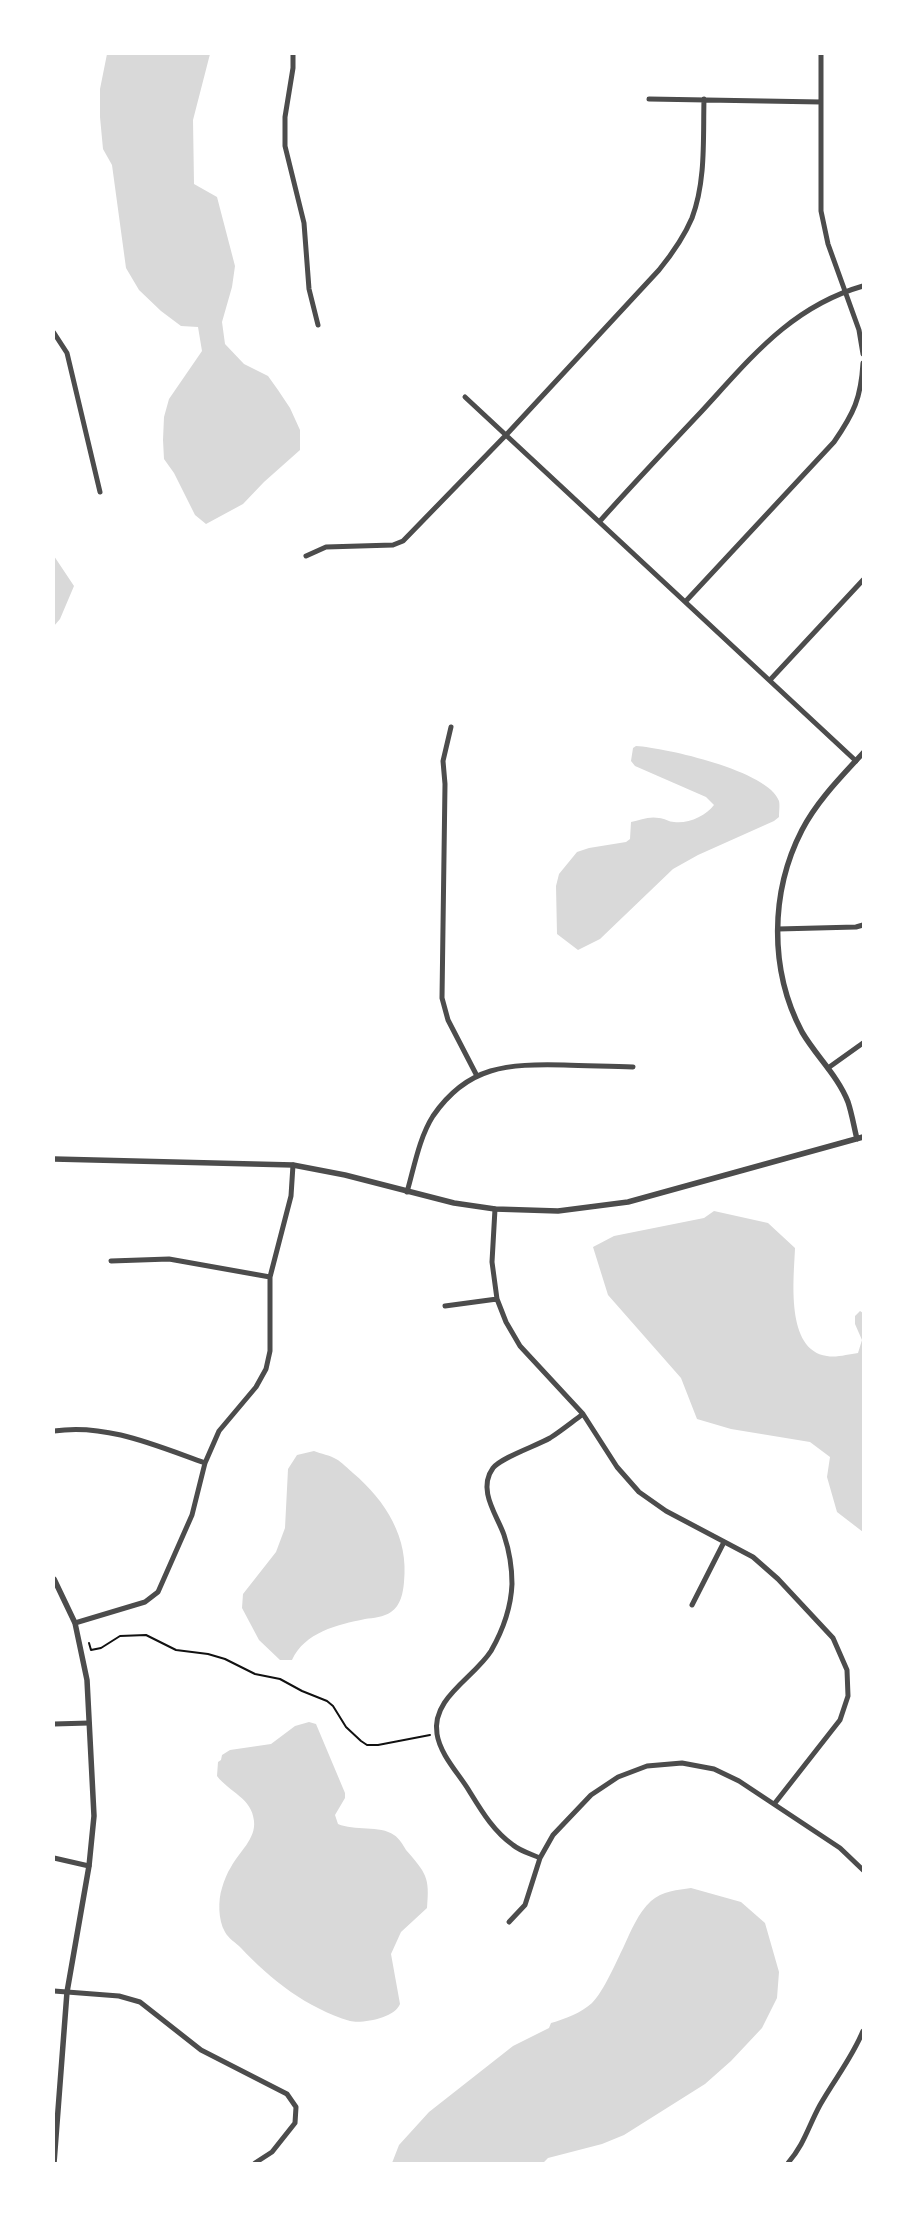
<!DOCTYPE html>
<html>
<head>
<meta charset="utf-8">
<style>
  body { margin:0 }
  #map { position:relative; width:917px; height:2217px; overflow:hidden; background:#fff; font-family:"Public Sans",sans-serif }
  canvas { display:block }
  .frame { position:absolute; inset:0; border:55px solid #fff; pointer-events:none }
</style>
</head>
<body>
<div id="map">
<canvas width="917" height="2217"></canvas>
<div class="frame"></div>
</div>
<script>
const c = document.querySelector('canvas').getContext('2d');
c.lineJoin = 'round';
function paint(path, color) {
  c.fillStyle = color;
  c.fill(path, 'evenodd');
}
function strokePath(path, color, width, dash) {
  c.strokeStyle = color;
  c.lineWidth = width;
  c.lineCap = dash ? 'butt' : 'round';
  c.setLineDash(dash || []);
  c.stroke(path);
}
paint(new Path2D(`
  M 107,54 L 210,54 L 193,120 L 194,184 L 217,197 L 235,266 L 232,287 L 222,322 L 225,344 L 244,364 L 268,376 L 278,390 L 290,408 L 300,430 L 300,450 L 264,482 L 243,504 L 206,524 L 195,515 L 174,473 L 164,459 L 163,440 L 164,417 L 169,399 L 202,351 L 198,327 L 181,326 L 161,311 L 139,290 L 126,268 L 112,165 L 103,149 L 100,117 L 100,89 Z
  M 54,556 L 74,586 L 60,619 L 54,626 Z
  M 636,746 C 666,748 769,771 779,801 C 780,805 779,812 779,817 L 774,821 L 698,855 L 673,869 L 600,939 L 578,950 L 557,934 L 556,886 L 559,874 L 577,852 L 589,848 L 626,842 L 630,839 L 631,822 C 640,820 649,816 659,818 C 664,818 669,822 674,822 C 688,824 706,816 714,805 L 706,797 L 635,766 L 631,761 L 633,748 Z
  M 714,1211 L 768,1223 L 795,1248 C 794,1278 785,1350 827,1356 C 836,1358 849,1354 858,1353 L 862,1340 L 855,1324 L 855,1316 L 860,1311 L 863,1313 L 863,1532 L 837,1512 L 827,1477 L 830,1457 L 810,1442 L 731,1429 L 697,1419 L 681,1378 L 608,1295 L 593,1247 L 614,1236 L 704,1218 Z
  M 314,1451 C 321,1454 330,1455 336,1459 C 342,1462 348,1469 353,1473 C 386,1501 409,1538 404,1582 C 403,1593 401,1605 391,1612 C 384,1617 373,1618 365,1619 C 337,1625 305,1632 292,1660 L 280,1660 L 259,1640 L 242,1608 L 243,1594 L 276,1552 L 285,1528 L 288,1469 L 297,1455 Z
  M 309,1722 L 316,1724 L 345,1793 L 345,1798 L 335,1815 L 338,1824 C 354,1831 380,1825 394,1835 C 399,1838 403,1845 406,1850 C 426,1873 430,1877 427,1908 L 401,1932 L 391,1954 L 400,2004 C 395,2018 362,2024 350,2021 C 307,2008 271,1980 241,1948 C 236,1943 228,1938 225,1932 C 218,1920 218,1900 222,1888 C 224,1881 227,1873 231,1867 C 239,1852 256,1839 254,1821 C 252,1798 229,1792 217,1776 L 218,1762 L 221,1760 L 222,1755 L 230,1750 L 271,1744 L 295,1726 Z
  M 691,1888 L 741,1902 L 765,1923 L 779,1972 L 777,1998 L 762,2028 L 731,2061 L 705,2084 L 624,2135 L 602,2144 L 548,2158 L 543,2163 L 392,2163 L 399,2145 L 429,2112 L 513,2046 L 549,2028 L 551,2023 C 565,2019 581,2013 592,2003 C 604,1991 616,1962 624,1946 C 631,1931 638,1913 651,1901 C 662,1891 678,1890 691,1888 Z`), '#d9d9d9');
strokePath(new Path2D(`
  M 89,1643 L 91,1650 L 101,1648 L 120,1636 L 146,1635 L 176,1650 L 208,1654 L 225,1659 L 255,1674 L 280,1679 L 302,1691 L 327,1701 L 333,1706 L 346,1727 L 361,1741 L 367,1745 L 378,1745 L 430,1735`), '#111', 2);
strokePath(new Path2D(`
  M 293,54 L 293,68 L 285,117 L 285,146 L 304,223 L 309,289 L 318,325
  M 821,54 L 821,211 L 828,244 L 859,330 L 863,354
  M 649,99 L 821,102
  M 54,333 L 67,353 L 100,492
  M 465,397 L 856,761
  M 600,521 C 633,484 667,448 701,412 C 750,359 790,307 863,286
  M 306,556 L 326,547 L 393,545 L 403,541 L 507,434 L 659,270 C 672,254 684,237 692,218 C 706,181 703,138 704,99
  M 686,601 L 834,442 C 854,413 861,398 863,363
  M 770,680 L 863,580
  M 451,727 L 443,761 L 445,784 L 442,998 L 448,1020 L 477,1076
  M 778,929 L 856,927 L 863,925
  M 828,1068 L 863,1043
  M 407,1192 C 414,1168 419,1138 433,1116 C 468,1065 508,1064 564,1065 C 587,1066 610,1066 633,1067
  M 495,1209 L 492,1262 L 497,1299 L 506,1322 L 520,1346 L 583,1414 L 617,1467 L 639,1492 L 666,1511 L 753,1557 L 778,1579 L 833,1638 L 847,1670 L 848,1696 L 840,1720 L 775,1803
  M 111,1261 L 169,1259 L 270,1277
  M 445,1306 L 497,1299
  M 54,1431 C 106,1423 157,1446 205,1463
  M 692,1605 L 724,1542
  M 75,1623 L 145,1602 L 158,1592 L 192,1515 L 205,1463 L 219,1431 L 256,1387 L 266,1369 L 270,1351 L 270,1277 L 291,1196 L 293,1165
  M 54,1724 L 89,1723
  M 54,1858 L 89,1866
  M 540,1858 C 531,1854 520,1851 513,1845 C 493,1831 481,1810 468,1789 C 458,1773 440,1754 437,1734 C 431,1698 474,1678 491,1651 C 503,1630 511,1608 512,1584 C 512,1568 509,1550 504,1535 C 497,1515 477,1490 493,1468 C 502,1457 536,1446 550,1438 C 561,1431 572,1422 583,1414
  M 509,1922 L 525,1905 L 540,1858 L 553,1835 L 591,1795 L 618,1777 L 647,1766 L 682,1763 L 714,1769 L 739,1781 L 840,1848 L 863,1870
  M 54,1991 L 119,1996 L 140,2002 L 201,2050 L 287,2094 L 296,2107 L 295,2123 L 272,2152 L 255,2163
  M 788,2163 C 805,2143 808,2127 820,2105 C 834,2080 852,2058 863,2031`), '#4c4c4c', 5);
strokePath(new Path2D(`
  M 857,1139 C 854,1127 852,1114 848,1102 C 838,1076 816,1056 802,1032 C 769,970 770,892 802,830 C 817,801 841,777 863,753
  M 54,1159 L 293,1165 L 345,1175 L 454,1203 L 495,1209 L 558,1211 L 628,1202 L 863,1137
  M 54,1579 L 75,1623 L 87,1680 L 94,1816 L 89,1866 L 67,1992 L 54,2163`), '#4c4c4c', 5.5);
</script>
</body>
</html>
